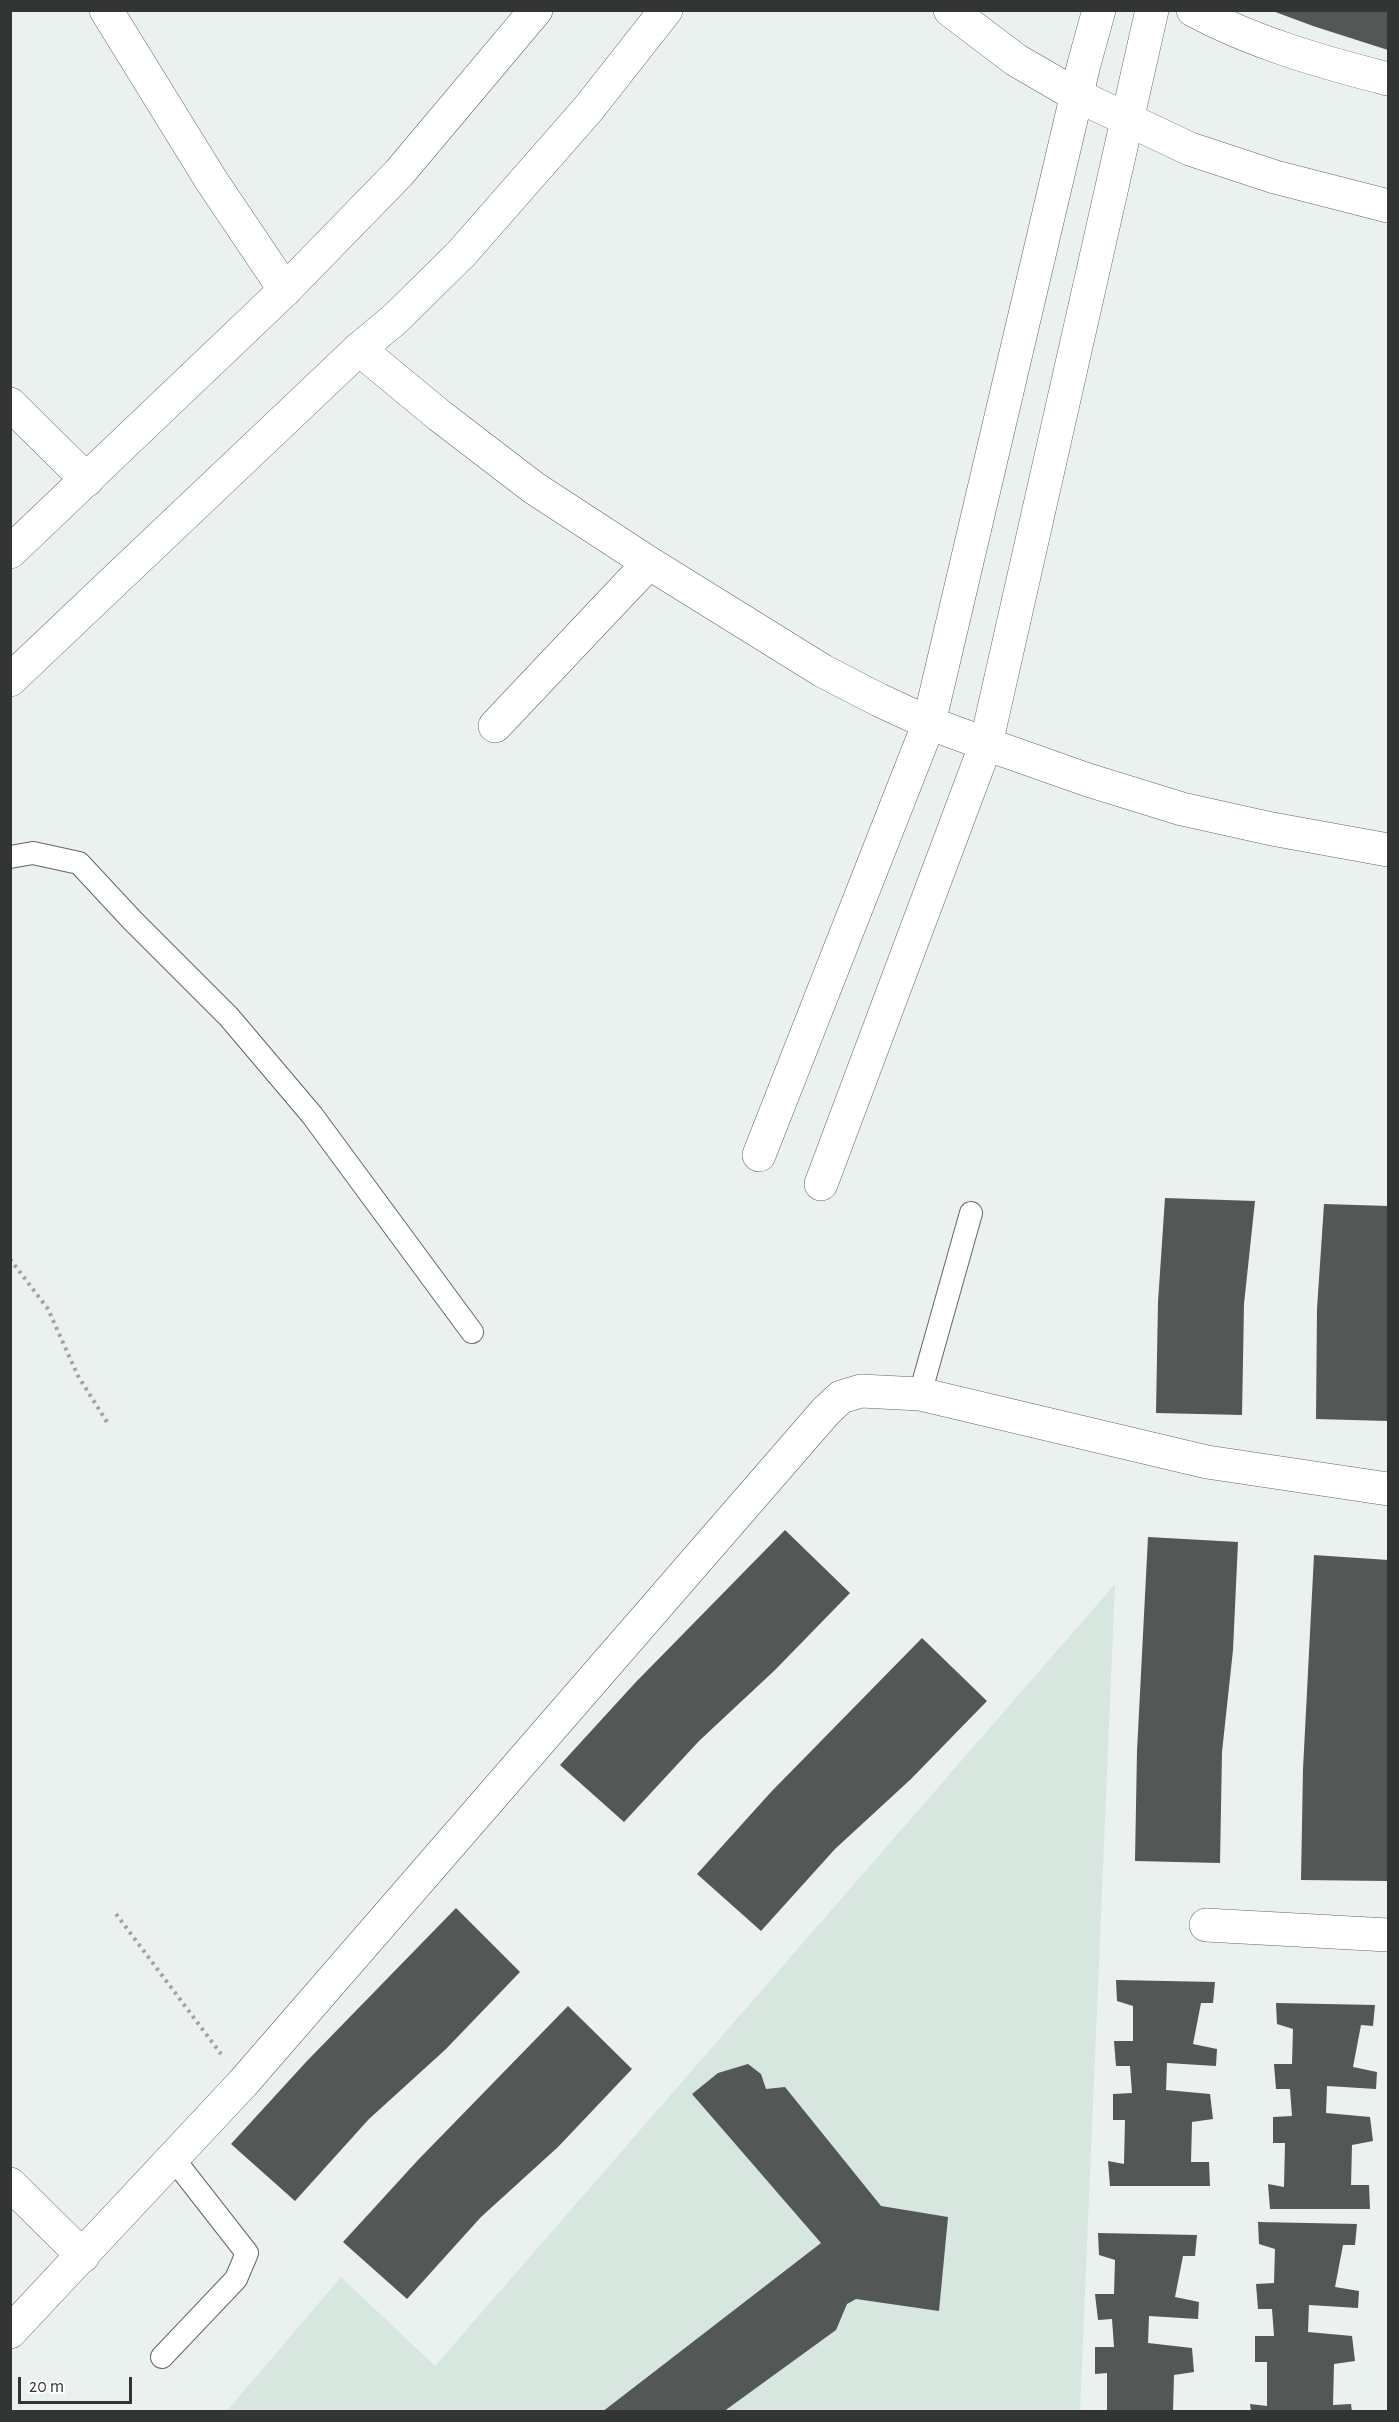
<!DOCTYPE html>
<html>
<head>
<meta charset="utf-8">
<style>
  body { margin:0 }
  #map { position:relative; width:1399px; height:2422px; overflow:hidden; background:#ebf1ee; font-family:"Alegreya Sans",sans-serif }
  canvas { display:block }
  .frame { position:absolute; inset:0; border:12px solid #333534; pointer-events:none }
  .scale { position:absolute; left:18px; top:2377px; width:114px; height:27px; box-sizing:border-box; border:3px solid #333534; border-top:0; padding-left:8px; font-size:18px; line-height:21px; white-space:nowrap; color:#333534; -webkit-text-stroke:4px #fff; paint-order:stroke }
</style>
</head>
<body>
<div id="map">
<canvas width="1399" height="2422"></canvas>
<div class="frame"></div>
<div class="scale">20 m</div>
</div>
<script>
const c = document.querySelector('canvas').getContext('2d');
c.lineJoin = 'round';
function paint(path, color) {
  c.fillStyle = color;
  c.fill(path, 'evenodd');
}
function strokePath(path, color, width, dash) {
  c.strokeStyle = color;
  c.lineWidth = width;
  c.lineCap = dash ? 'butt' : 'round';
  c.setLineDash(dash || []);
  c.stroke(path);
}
paint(new Path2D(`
  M 1115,1584 L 1080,2411 L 226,2412 L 341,2277 L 435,2366 Z`), '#d8e6e0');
paint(new Path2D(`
  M 1270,10 L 1388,10 L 1388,50 L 1313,26 Z
  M 1165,1198 L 1255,1201 L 1244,1304 L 1242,1415 L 1156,1413 L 1158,1302 Z
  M 1324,1204 L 1388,1206 L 1388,1421 L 1316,1419 L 1317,1309 Z
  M 785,1530 L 850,1593 L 775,1670 L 699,1741 L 624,1822 L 560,1765 L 635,1683 Z
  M 1148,1537 L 1238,1542 L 1233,1650 L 1222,1752 L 1220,1863 L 1135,1861 L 1137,1751 Z
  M 1314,1555 L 1388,1560 L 1387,1881 L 1301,1880 L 1303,1769 Z
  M 922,1638 L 987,1701 L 911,1779 L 835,1849 L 761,1931 L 697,1874 L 771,1792 Z
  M 456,1908 L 520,1972 L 446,2049 L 369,2119 L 295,2201 L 231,2144 L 306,2062 Z
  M 1116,1980 L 1215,1982 L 1213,2003 L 1201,2003 L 1193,2044 L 1217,2049 L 1216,2066 L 1167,2063 L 1166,2090 L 1210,2094 L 1213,2119 L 1192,2122 L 1191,2162 L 1209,2162 L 1210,2186 L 1110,2186 L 1108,2161 L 1124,2164 L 1125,2120 L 1113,2120 L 1113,2094 L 1132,2093 L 1130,2066 L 1116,2066 L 1114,2041 L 1133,2041 L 1133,2006 L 1117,2001 Z
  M 1276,2003 L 1375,2005 L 1373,2026 L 1361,2025 L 1353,2067 L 1377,2072 L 1376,2089 L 1327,2086 L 1326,2113 L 1370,2117 L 1373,2141 L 1352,2145 L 1351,2185 L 1369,2185 L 1370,2209 L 1270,2209 L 1268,2184 L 1284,2187 L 1285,2143 L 1273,2143 L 1273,2117 L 1292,2116 L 1290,2089 L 1276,2089 L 1274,2064 L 1292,2064 L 1293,2029 L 1277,2024 Z
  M 568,2006 L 632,2069 L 558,2147 L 481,2217 L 407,2299 L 343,2242 L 418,2160 Z
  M 748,2064 L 761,2074 L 766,2089 L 785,2087 L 881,2206 L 948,2217 L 939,2311 L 856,2299 L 847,2304 L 836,2330 L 723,2412 L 602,2412 L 821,2243 L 692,2094 L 718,2073 Z
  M 1258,2222 L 1357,2224 L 1355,2245 L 1343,2245 L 1335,2287 L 1359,2291 L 1358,2308 L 1309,2305 L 1308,2332 L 1352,2336 L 1355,2361 L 1334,2364 L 1333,2405 L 1351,2404 L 1352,2412 L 1251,2412 L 1250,2404 L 1267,2406 L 1267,2362 L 1255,2362 L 1255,2336 L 1274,2336 L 1272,2309 L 1258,2309 L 1256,2284 L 1274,2283 L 1275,2249 L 1259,2244 Z
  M 1098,2233 L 1197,2235 L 1195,2256 L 1183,2256 L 1175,2297 L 1199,2302 L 1198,2319 L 1149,2316 L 1148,2343 L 1192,2348 L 1194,2372 L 1174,2375 L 1173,2412 L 1107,2412 L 1107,2373 L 1095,2374 L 1095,2347 L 1114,2347 L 1112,2319 L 1098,2320 L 1095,2294 L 1114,2294 L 1115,2260 L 1099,2255 Z`), '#535755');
const service = new Path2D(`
  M 10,857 L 33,853 L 79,863 L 132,920 L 229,1017 L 312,1115 L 472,1332
  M 920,1394 L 971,1213
  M 162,2357 L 236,2279 L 247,2253 L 172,2157`);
const minor = new Path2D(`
  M 106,10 L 211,180 L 285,290
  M 950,10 L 1016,60 L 1078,96 L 1190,149 L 1275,177 L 1388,206
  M 1193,10 C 1254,43 1322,62 1388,79
  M 359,349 L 440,416 L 534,488 L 649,563 L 823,671 L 879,700 L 929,723 L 986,744 L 1088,780 L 1182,809 L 1272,829 L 1388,850
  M 10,404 L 87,480
  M 495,726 L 649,563
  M 759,1155 L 929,723 L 1084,64 L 1099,10
  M 821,1184 L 986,744 L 1152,10
  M 1206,1925 L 1388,1935
  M 10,2184 L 83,2256
  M 10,2332 L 243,2083 L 826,1411 L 841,1397 L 861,1391 L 920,1394 L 1207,1462 L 1388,1489`);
const secondary = new Path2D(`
  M 10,552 L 285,290 L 399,173 L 536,10
  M 10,680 L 359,349 L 395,319 L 461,254 L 589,108 L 666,10`);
strokePath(service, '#626765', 24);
strokePath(minor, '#626765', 34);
strokePath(secondary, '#626765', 34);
strokePath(new Path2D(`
  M 10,1259 L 48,1309 L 78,1376 L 107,1422
  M 116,1914 L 221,2054`), '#9fa3a1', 4, [3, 4.5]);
strokePath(service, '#fff', 22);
strokePath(minor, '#fff', 33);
strokePath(secondary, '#fff', 33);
</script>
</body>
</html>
